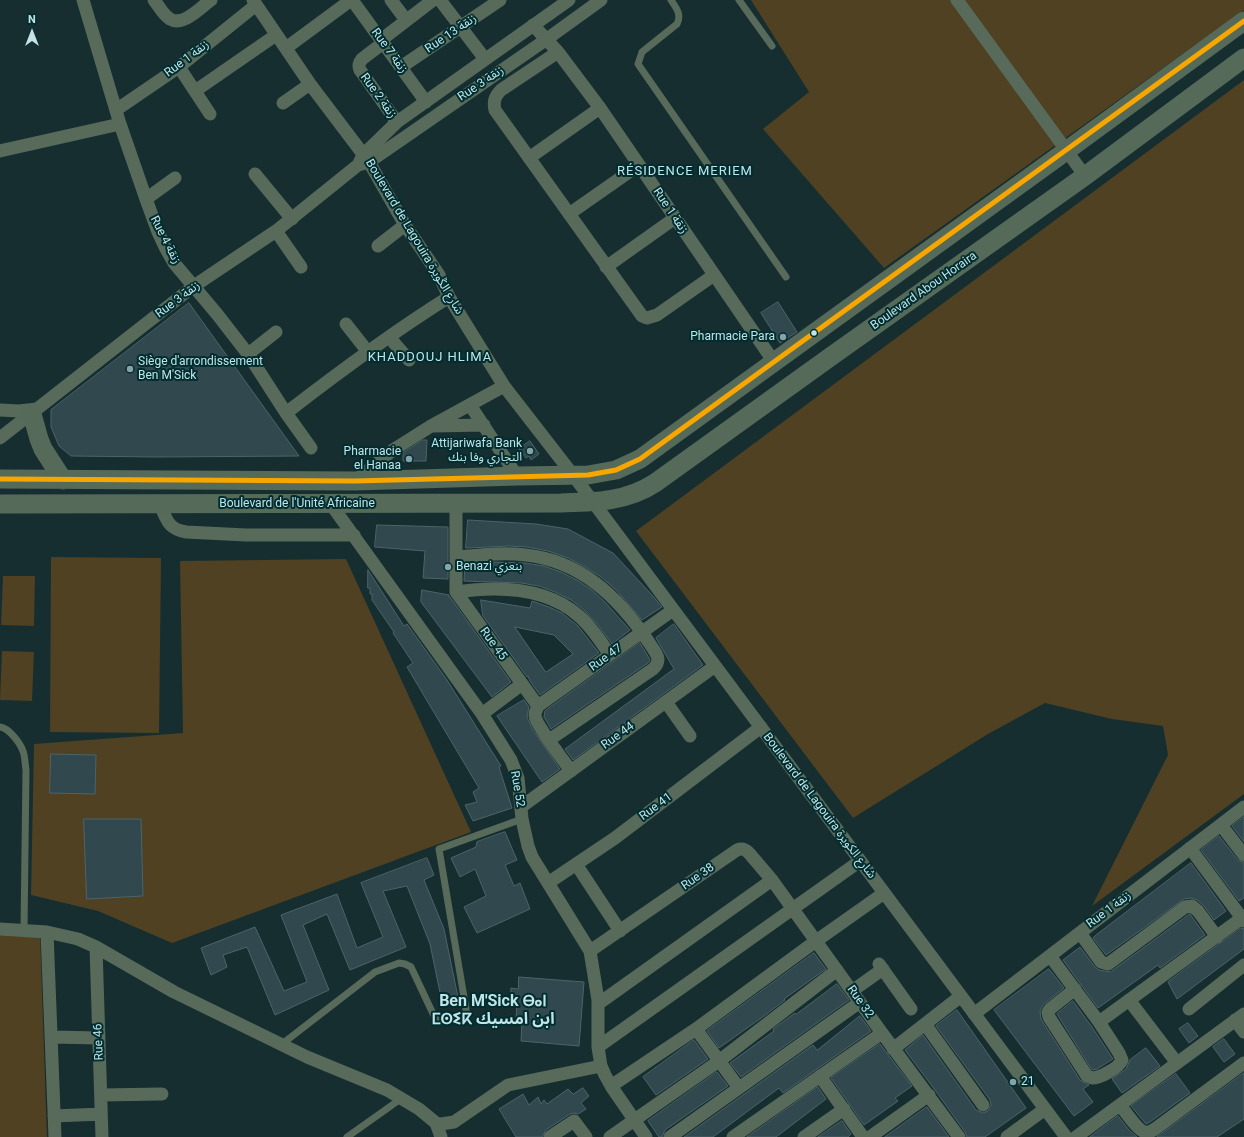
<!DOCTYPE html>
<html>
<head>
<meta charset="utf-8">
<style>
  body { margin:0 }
  #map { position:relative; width:1244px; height:1137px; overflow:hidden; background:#162e30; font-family:Roboto,sans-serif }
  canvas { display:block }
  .north { position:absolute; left:12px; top:12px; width:40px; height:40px; -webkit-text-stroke:3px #002d30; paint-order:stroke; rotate:0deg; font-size:11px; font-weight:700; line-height:16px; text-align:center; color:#c0e4e7 }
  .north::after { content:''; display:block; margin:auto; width:14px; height:18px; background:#c0e4e7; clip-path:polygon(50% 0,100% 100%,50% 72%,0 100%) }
</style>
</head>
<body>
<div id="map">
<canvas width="1244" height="1137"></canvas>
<div class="north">N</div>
</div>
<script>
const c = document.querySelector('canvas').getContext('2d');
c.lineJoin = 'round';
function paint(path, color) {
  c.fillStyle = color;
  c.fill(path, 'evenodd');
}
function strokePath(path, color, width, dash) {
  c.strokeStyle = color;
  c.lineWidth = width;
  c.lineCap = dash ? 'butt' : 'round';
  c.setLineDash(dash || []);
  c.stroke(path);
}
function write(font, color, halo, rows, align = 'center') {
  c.font = font + ' Roboto,"Noto Sans Arabic","Noto Sans Tifinagh",sans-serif';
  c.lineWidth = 4;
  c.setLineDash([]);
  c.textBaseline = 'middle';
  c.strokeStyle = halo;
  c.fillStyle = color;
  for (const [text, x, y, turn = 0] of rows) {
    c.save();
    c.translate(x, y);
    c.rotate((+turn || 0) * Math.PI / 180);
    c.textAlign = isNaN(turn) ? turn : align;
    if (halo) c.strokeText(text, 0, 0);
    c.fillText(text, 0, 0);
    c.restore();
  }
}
paint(new Path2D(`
  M 751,0 L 1244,0 L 1244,10 L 884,268 L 763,129 L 809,92 Z
  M 1244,80 L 1244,794 L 1092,906 L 1168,755 L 1163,726 L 1112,719 L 1045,703 L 988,734 L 853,818 L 636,531 Z
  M 51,557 L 161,558 L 159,733 L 50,732 Z
  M 346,559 L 471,832 L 172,943 L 98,911 L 31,895 L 34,744 L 183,733 L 180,561 Z
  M 3,576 L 35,576 L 34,626 L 1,625 Z
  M 2,651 L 34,652 L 32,701 L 0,700 Z
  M 0,931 L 40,934 L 47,1137 L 0,1137 Z`), '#4f4122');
const building = new Path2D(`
  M 778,302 L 797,332 L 780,343 L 761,313 Z
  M 189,303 L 299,456 L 158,457 L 71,456 L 59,446 L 51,427 L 51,410 Z
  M 423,440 L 427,440 L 426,461 L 403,461 L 403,453 Z
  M 530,441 L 539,454 L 531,460 L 529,456 L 526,458 L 519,449 Z
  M 468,520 L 536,524 L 568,529 L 613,553 L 653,596 L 662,607 L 642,620 L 616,590 L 601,577 L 585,567 L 568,558 L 548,551 L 527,547 L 509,546 L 466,548 Z
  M 377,525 L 448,527 L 448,579 L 423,578 L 425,551 L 375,547 Z
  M 491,562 L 525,563 L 544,566 L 561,572 L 577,580 L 592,590 L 605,602 L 630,630 L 612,644 L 598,625 L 584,610 L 571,600 L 555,592 L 539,586 L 521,583 L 464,581 L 465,564 Z
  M 368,570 L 404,626 L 407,624 L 447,680 L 501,766 L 499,767 L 512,808 L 473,821 L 465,805 L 477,802 L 473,792 L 479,788 L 407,667 L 413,663 L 393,633 L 394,632 L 372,600 L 372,594 L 370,594 L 370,588 L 368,588 Z
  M 422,590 L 449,595 L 449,597 L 450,597 L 511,682 L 492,697 L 421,602 Z
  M 481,600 L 530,608 L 532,601 L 549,607 L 562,613 L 578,626 L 599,653 L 540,695 L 530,681 L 528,676 L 527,677 L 483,616 ZM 515,627 L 554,635 L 573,654 L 546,672 Z
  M 674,624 L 703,665 L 573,760 L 565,749 L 674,669 L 656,638 Z
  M 640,643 L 649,658 L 650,660 L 648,663 L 551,729 L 544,717 L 545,711 Z
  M 524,700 L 529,707 L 527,717 L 533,730 L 560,769 L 542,782 L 497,716 Z
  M 51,754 L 96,755 L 95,794 L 50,793 Z
  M 1244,817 L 1244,842 L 1232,826 Z
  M 84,819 L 141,819 L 143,896 L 87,899 Z
  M 505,832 L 517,860 L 505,865 L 514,886 L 520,883 L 530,909 L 477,933 L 464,907 L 486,896 L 475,869 L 460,877 L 451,858 L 476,847 L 477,842 Z
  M 1219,836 L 1238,860 L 1244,863 L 1244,898 L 1239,901 L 1201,850 Z
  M 427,858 L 434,875 L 424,880 L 444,929 L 459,1002 L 443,1007 L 430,944 L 407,886 L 383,891 L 406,947 L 350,970 L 327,914 L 303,925 L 329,990 L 275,1015 L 247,947 L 223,955 L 227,967 L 211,975 L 201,948 L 255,927 L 284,991 L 307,982 L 281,915 L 337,894 L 357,948 L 383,937 L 361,883 Z
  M 1191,863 L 1226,911 L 1214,920 L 1204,906 L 1197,900 L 1191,898 L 1184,899 L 1106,955 L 1093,938 L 1096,935 Z
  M 1190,914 L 1205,935 L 1160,968 L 1158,965 L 1098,1008 L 1063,960 L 1080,947 L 1095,967 L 1099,970 L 1110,972 Z
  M 1241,928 L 1244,929 L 1244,949 L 1177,999 L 1168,982 Z
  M 814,953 L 826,969 L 784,999 L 785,1000 L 764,1016 L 719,1048 L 707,1031 Z
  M 1049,969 L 1064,988 L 1043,1005 L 1040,1011 L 1041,1019 L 1080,1080 L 1089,1085 L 1083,1089 L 1093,1102 L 1074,1116 L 994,1010 Z
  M 519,977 L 584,982 L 579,1046 L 521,1041 L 522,1019 L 516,1019 L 517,1002 L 510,1001 L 511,988 L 518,989 Z
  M 837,984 L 849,1000 L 741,1077 L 730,1063 L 774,1031 L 773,1029 L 795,1013 L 796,1014 Z
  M 1073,1001 L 1092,1027 L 1113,1059 L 1097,1069 L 1092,1070 L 1057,1014 Z
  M 957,1010 L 1026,1108 L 985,1137 L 967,1137 L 965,1132 L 935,1090 L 905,1050 L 923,1035 L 976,1110 L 983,1113 L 988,1111 L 991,1105 L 990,1100 L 936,1026 Z
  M 860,1016 L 871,1031 L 783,1093 L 779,1088 L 713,1137 L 684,1137 L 813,1045 L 817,1050 Z
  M 1188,1023 L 1198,1036 L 1189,1043 L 1179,1029 Z
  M 1224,1039 L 1235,1054 L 1224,1062 L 1213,1047 Z
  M 694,1040 L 708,1059 L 656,1095 L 643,1077 Z
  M 880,1044 L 912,1086 L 895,1098 L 898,1101 L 864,1125 L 831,1078 Z
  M 1146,1048 L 1160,1066 L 1122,1093 L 1112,1079 L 1126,1069 L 1130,1060 Z
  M 717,1072 L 728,1086 L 665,1130 L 662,1137 L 659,1137 L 648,1121 Z
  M 1244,1073 L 1244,1119 L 1217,1137 L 1157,1137 Z
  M 1176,1074 L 1190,1093 L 1150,1122 L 1146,1124 L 1131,1106 Z
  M 818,1087 L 826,1099 L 776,1137 L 747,1137 Z
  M 583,1088 L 589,1096 L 581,1103 L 586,1109 L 578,1114 L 574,1113 L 570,1114 L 546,1130 L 542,1137 L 516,1137 L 499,1109 L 523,1094 L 529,1105 L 538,1097 L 541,1104 L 544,1100 L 547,1104 L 568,1089 L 573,1094 Z
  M 927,1107 L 949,1137 L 885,1137 Z
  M 1118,1116 L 1129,1130 L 1137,1137 L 1090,1137 Z
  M 842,1121 L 851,1134 L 848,1137 L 818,1137 Z`);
paint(building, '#30484e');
strokePath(building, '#4c6469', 1);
strokePath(new Path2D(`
  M 671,0 C 676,8 682,14 677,24 L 642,52 L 638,64 L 786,277
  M 739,0 L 772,46
  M 0,727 C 9,728 20,743 23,751 C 25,756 25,764 26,770 L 24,930
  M 282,1044 L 375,972 L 399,963 L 405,964 L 411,967 L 435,1018 L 440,1022 L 462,1018 L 466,1014 L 466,1009 L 439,849 L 522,819
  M 347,1137 L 402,1098`), '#586a5a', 7);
strokePath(new Path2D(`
  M 83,0 L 120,124 L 146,199 L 158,232 L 165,247 L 174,263 L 217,314 L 248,354 L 286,413 L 311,448
  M 154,0 C 159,6 163,15 170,19 C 183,27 201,7 211,0
  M 253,0 L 310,84 L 369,162 L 405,225 L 439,275 L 449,297 L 504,386 L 573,475 L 1066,1137
  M 352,0 L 426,102
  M 391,0 L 406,20
  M 440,0 L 485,59
  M 957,0 L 1085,176
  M 533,25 L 558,52 L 600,108 L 774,362
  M 381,40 L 433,0
  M 383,43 L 362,59 C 359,63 358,65 360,70 L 397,122
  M 286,48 L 351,0
  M 558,52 L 501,90 C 495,96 493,101 495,110 L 642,316 L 647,318 L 657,315 L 714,275
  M 179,67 L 210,114
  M 401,67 L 500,0
  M 195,91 L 276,35
  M 283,103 L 310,84
  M 116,110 L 179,67 L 256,5
  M 0,151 L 120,124
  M 529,158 L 600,108
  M 360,161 L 364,154 L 397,122 L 569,0
  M 255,174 L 292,219
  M 146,199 L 175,178
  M 569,214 L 639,165
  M 276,231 L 301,267
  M 378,246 L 405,225
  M 606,267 L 675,218
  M 346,324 L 368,352
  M 389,337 L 409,360
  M 248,354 L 276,332
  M 470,405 L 517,476
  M 0,410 L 19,411 L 37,409
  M 286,413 C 339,372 393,332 449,297
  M 433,426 L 484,425
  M 0,438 L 194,286 L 276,231 L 358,165 L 369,162 L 547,39 L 601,0
  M 355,481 L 393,450 L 431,426 L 504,386
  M 330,503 L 482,714 L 511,760 L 518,778 L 522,819 L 528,846 L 532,857 L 590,951 L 598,1000 L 598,1047 L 601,1066 L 605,1075 L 611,1086 L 646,1137
  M 456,503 L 456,592 L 538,706 C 537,709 535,712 535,715 C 535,724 564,761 571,771
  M 160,505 C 167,520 168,529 186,532 L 246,535 L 354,535
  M 456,557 C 479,555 502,552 526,555 C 581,561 618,597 648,641 C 654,651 664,659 653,669 L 549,740
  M 456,592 C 497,586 546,587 579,616 C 592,627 601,642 610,655
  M 666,702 L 690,736
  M 538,706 L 673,610
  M 482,714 L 522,684
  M 521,807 L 715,666
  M 1221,825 L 1244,855
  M 1190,848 L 1244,921
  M 576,864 L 620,931
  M 548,883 L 615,838 L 761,727
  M 0,929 L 47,932 L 78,939 L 96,947 L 174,992 L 307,1057 L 387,1090 L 419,1109 L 436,1123 L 441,1124 L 454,1122 L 508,1085 L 601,1066
  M 47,932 L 55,1137
  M 1080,933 L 1101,962 L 1108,964 L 1185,907 L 1192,906 L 1198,911 L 1217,937
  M 96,947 L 102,1137
  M 590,951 L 737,850 C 742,848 745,849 749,853 L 772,880 L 882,1033 L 959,1137
  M 1050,956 L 1099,1022 L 1242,918
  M 879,964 L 911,1009
  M 1075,989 L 1050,1009 L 1048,1012 L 1049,1017 L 1087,1076 L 1092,1078 C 1100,1078 1119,1068 1122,1060 L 1119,1053 L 1099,1022
  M 852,991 L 883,969
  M 1129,1000 L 1177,1063
  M 598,1004 L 772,880
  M 1189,1009 L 1244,965
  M 974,1014 L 1244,807
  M 1235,1020 L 1244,1032
  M 925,1024 L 983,1105
  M 696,1029 L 739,1088
  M 52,1037 L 99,1038
  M 598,1047 L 860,861
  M 893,1049 L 961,996
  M 820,1076 L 863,1137
  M 611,1086 L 696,1029 L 816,941 L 884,893
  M 101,1095 L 162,1094
  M 1120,1105 C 1125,1111 1138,1131 1145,1132 C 1149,1133 1152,1131 1155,1129 L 1244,1063
  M 54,1116 L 101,1114
  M 436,1123 L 441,1137
  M 550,1137 L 574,1121 L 586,1137
  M 610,1137 L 719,1061 L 837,970
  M 670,1137 L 860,1002
  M 733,1137 L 882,1033
  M 804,1137 L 844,1109
  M 870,1137 L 929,1095
  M 1007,1137 L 1045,1109
  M 1076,1137 L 1244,1014`), '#586a5a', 13);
strokePath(new Path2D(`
  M 32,414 L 39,439 L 43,449 L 63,480
  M 0,479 L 355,481 L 517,476 L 588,475 L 616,470 L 640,459 L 1066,151 L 1244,21
  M 0,504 L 561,503 C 594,502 626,502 655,483 L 833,355 L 1085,176 L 1244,58`), '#566a5a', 19);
strokePath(new Path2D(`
  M 0,479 L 355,481 L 588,475 L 616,470 L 640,459 L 1244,21`), '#f7a600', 5);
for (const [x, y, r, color] of [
  [814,333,3.5,"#c0e4e7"],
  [783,337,4,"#84a4a7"],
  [130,369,4,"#84a4a7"],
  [530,451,4,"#84a4a7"],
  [409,459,4,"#84a4a7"],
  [448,567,4,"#84a4a7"],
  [1013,1082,4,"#84a4a7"]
]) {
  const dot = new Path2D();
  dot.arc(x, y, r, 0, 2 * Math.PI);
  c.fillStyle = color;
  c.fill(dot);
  strokePath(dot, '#002d30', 1.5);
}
write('12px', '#c0e4e7', '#002d30', [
  ["Rue 13 زنقة",451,34,-34],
  ["Rue 7 زنقة",389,51,54],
  ["Rue 1 زنقة",187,59,-37],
  ["Rue 3 زنقة",481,84,-34],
  ["Rue 2 زنقة",378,96,54],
  ["Rue 1 زنقة",670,211,56],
  ["Boulevard de Lagouira شارع الڭويرة",414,237,59],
  ["Rue 4 زنقة",165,240,63],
  ["Boulevard Abou Horaira",924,291,-35],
  ["Rue 3 زنقة",178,300,-37],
  ["Boulevard de l'Unité Africaine",297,504],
  ["Rue 45",493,644,54],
  ["Rue 47",606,658,-36],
  ["Rue 44",618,736,-36],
  ["Rue 52",517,789,80],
  ["Boulevard de Lagouira شارع الكويرة",819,806,53],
  ["Rue 41",656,807,-37],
  ["Rue 38",698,877,-35],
  ["Rue 1 زنقة",1109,910,-37],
  ["Rue 32",860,1002,55],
  ["Rue 46",99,1042,-92]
]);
write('12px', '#c0e4e7', '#002d30', [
  ["Pharmacie Para",775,337],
  ["Siège d'arrondissement",138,362,"left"],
  ["Ben M'Sick",138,376,"left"],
  ["Attijariwafa Bank",522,444],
  ["التجاري وفا بنك",522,458],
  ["Pharmacie",401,452],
  ["el Hanaa",401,466],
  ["Benazi بنعزي",456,567,"left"],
  ["21",1021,1082,"left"]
], 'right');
c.letterSpacing = '1px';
write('13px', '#c0e4e7', '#002d30', [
  ["RÉSIDENCE MERIEM",685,172],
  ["KHADDOUJ HLIMA",430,358]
]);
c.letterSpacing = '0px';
write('bold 16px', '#c0e4e7', '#002d30', [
  ["Ben M'Sick ⴱⴰⵏ",493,1002],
  ["ⵎⵙⵉⴽ ابن امسيك",493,1020]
]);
</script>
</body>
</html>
